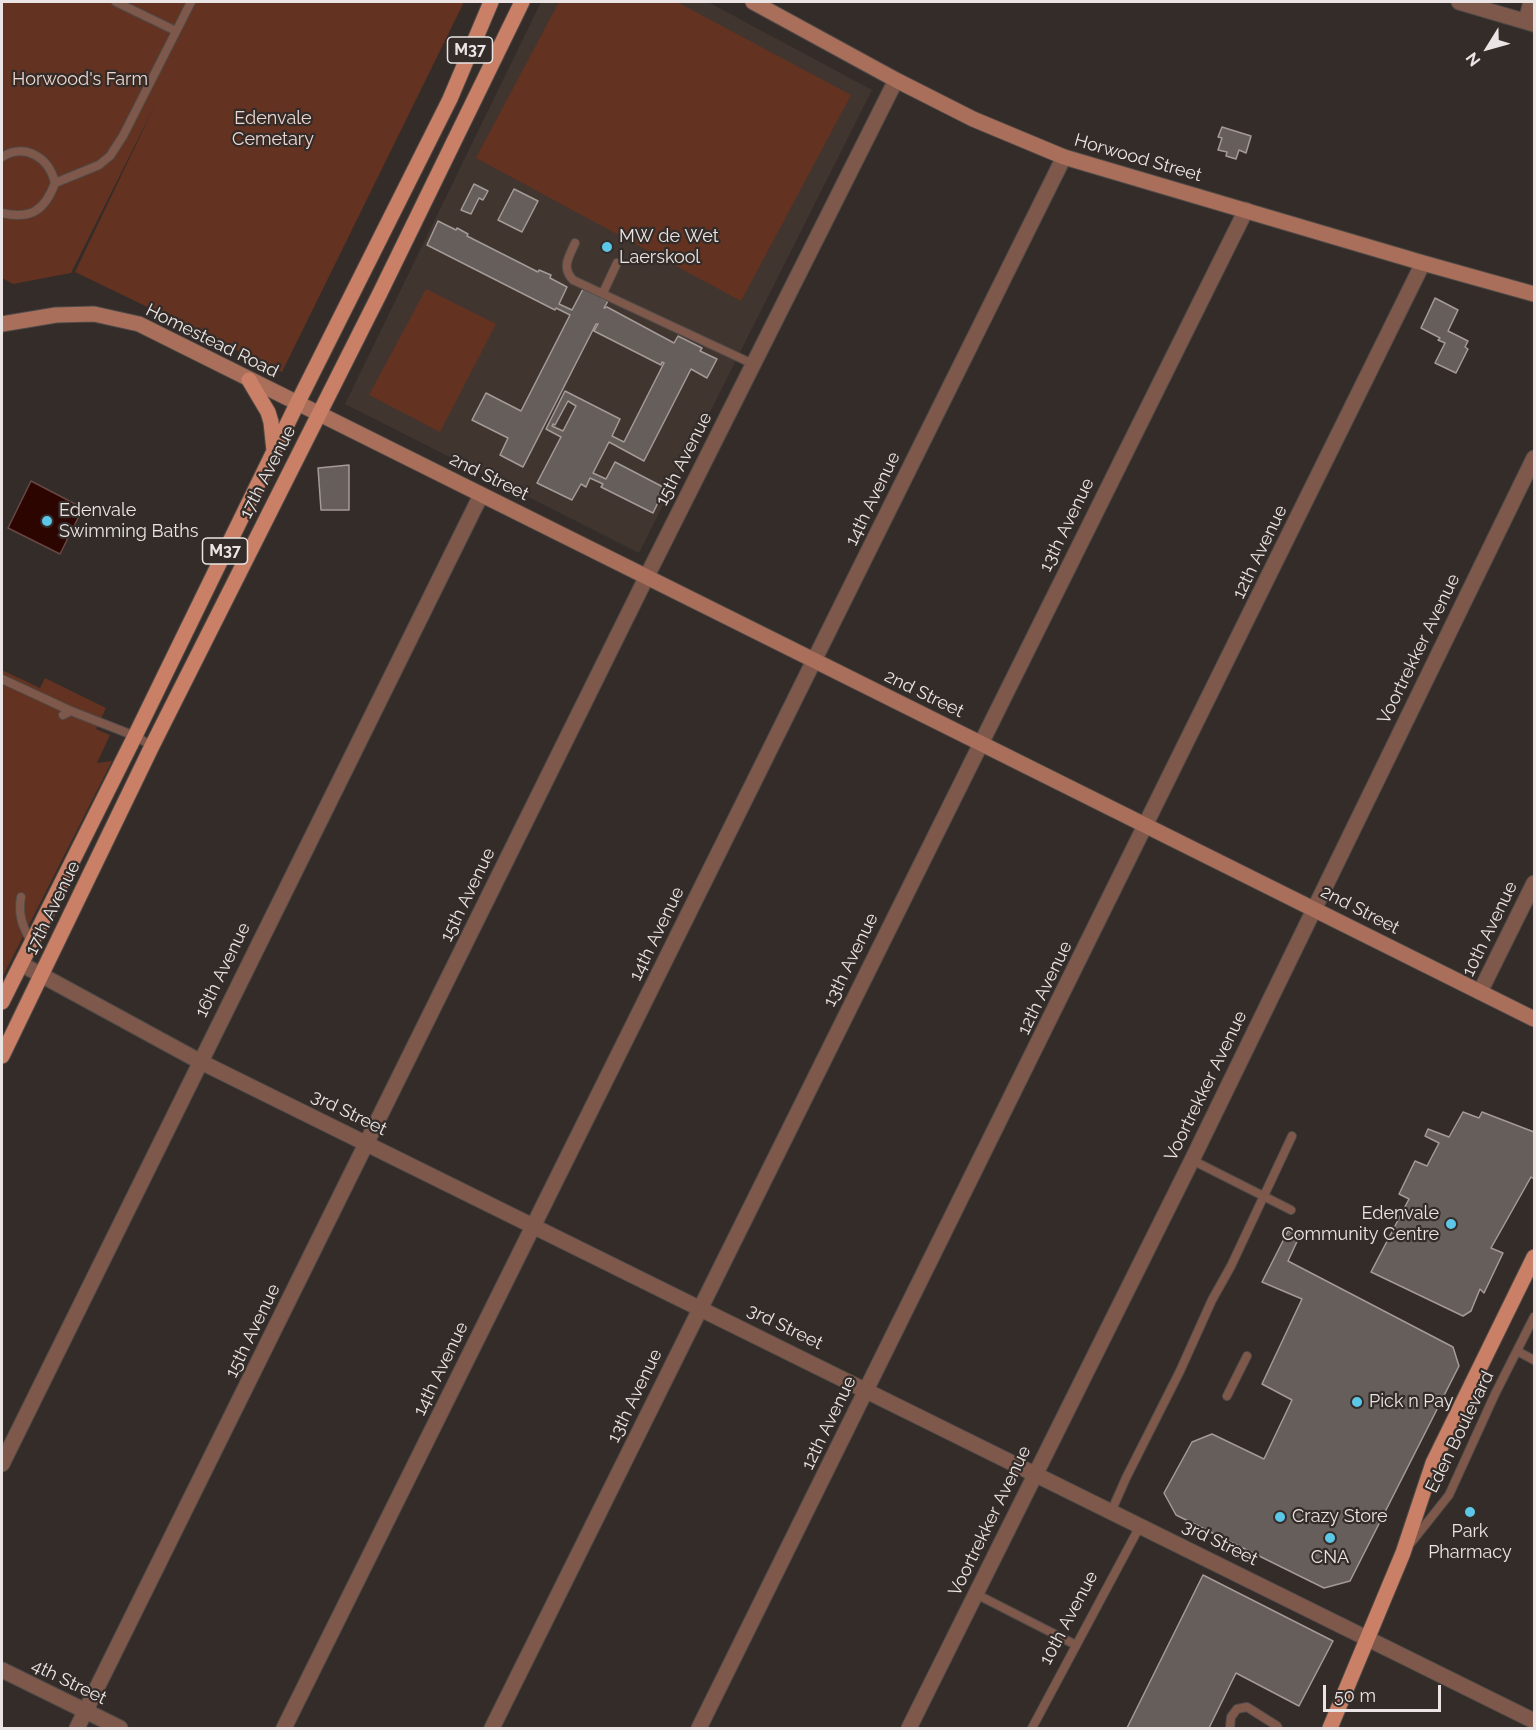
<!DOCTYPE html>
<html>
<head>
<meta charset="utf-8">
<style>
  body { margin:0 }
  #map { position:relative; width:1536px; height:1730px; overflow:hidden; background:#332c29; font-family:Raleway,sans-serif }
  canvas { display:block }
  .frame { position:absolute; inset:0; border:3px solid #eae5e4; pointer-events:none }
  .north { position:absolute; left:1458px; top:18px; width:60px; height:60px; -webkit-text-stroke:4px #332c29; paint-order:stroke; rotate:233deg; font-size:16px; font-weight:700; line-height:24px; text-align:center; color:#eae5e4 }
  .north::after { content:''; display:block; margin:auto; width:21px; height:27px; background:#eae5e4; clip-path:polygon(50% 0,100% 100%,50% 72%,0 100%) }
  .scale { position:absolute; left:1323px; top:1685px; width:118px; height:27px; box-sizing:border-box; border:3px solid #eae5e4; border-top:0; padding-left:8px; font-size:18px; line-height:21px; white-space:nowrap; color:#eae5e4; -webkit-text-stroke:4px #332c29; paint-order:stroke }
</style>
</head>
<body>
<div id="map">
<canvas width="1536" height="1730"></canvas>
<div class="frame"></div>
<div class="north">N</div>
<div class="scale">50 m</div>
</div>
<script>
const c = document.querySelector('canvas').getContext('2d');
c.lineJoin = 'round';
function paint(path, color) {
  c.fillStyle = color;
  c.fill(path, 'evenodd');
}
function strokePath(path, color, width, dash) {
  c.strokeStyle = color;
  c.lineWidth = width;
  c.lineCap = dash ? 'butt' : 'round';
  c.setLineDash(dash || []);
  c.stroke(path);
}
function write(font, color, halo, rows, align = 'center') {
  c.font = font + ' Raleway,sans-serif';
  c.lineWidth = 4.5;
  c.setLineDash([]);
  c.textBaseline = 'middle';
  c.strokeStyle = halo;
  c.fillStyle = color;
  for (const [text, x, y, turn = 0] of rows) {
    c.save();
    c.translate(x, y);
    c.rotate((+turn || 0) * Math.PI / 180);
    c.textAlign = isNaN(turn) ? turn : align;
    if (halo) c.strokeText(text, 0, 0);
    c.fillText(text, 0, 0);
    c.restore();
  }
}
paint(new Path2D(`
  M 541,2 L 708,2 L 872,90 L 639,553 L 345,404 Z`), '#413530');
paint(new Path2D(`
  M 2,2 L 464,2 L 282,372 L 75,272 L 156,103 L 71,273 L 13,284 L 2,278 Z
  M 559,2 L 677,2 L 851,95 L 741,301 L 476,158 Z
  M 426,289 L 496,324 L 440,432 L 369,395 Z
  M 2,670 L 40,688 L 45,678 L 106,708 L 96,729 L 110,735 L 97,763 L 112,761 L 2,978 Z`), '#633221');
const water = new Path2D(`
  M 31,481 L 83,508 L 60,554 L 8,528 Z`);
paint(water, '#2d0500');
strokePath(water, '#664844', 1.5);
const building = new Path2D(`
  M 1222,127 L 1251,136 L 1246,153 L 1239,150 L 1236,159 L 1226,156 L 1227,152 L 1218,150 L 1222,138 L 1218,137 Z
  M 474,184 L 488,191 L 483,200 L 479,198 L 471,214 L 461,210 Z
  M 514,189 L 538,201 L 522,232 L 498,220 Z
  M 438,221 L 456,230 L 457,228 L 468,234 L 467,236 L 538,272 L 539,270 L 551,275 L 550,278 L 567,287 L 559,304 L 572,310 L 583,289 L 608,301 L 604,308 L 607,307 L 674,343 L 678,336 L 702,348 L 700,351 L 717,359 L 707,378 L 691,369 L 644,461 L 609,442 L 593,473 L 606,479 L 615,462 L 665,488 L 653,513 L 601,487 L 603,484 L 590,478 L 586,487 L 581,484 L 572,500 L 537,483 L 561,437 L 546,429 L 565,391 L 620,419 L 612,436 L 624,442 L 664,363 L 662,362 L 661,365 L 594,331 L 598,324 L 596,324 L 523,467 L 500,455 L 508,438 L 472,420 L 486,393 L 521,411 L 570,315 L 556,308 L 555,310 L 427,245 ZM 568,401 L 576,406 L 563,431 L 552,426 L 553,424 L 555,425 Z
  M 1435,298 L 1458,310 L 1448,331 L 1468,341 L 1465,347 L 1468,349 L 1456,373 L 1435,363 L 1445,343 L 1438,340 L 1440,338 L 1421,328 Z
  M 349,465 L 349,510 L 321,510 L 318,468 Z
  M 1463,1112 L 1479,1118 L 1482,1112 L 1534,1132 L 1534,1130 L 1534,1179 L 1531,1177 L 1491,1248 L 1503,1253 L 1484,1293 L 1480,1289 L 1471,1311 L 1463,1316 L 1371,1272 L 1409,1199 L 1399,1194 L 1415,1161 L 1427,1166 L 1439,1143 L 1425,1136 L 1428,1129 L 1449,1137 Z
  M 1288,1231 L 1300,1235 L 1288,1261 L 1453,1347 L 1459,1366 L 1350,1581 L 1324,1588 L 1176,1515 L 1164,1493 L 1192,1442 L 1212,1434 L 1264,1459 L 1292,1400 L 1262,1384 L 1302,1299 L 1262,1282 Z
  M 1203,1575 L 1333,1641 L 1299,1706 L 1236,1673 L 1209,1728 L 1127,1728 Z`);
paint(building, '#665e5b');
strokePath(building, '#a49b98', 1.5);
const lane = new Path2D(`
  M 116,2 L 176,31
  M 2,157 C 25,143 49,157 55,183
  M 2,213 C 31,220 45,210 55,183 L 99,165 L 110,156 L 123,136 L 191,2
  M 575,243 C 569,257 561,267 573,280 L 753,364
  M 603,293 L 617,263
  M 2,679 L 71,711
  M 63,715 L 71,711 L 135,736 L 152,746
  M 21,897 C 18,914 22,926 31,941
  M 1192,1160 L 1291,1210
  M 1517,1351 L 1534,1360
  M 1227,1396 L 1247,1356
  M 1111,1512 L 1126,1478 L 1180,1371 L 1212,1300 L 1231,1266 L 1292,1136
  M 1410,1544 L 1449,1495 L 1495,1394 L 1534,1317
  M 976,1594 L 1076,1645
  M 1032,1728 L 1140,1526
  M 1230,1728 L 1231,1717 L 1237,1709 L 1247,1707 L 1277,1726 L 1278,1728`);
const street = new Path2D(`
  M 1459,2 L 1534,24
  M 1526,21 L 1531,2
  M 21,964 L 199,1061 L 1534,1721
  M 1480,992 L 1534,883
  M 2,1464 L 481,495
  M 2,1670 L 120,1728
  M 77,1728 L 647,576 L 896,80
  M 284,1728 L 1064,157
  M 492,1728 L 1246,210
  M 699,1728 L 1423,263
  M 909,1728 L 1192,1160 L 1534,458`);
const secondary = new Path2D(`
  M 753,2 L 896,80 L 973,119 L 1064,157 L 1423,263 L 1534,294
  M 2,324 L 56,315 L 94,314 L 139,324 L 1534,1019`);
const primary = new Path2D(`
  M 249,380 L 268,412 L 271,422 L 274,451
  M 2,1002 L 135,736 L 297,404 L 450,99 L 491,2
  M 2,1056 L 152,746 L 380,293 L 522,2
  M 1330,1728 L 1403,1553 L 1433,1463 L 1534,1257`);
strokePath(lane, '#504a47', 10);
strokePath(street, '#504a47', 17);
strokePath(secondary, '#504a47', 17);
strokePath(primary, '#504a47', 17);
strokePath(lane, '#7d584b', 8);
strokePath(street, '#7d584b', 15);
strokePath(secondary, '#a96f5b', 15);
strokePath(primary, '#ca8066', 15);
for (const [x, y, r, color] of [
  [607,247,6,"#5cc7e7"],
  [47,521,6,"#5cc7e7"],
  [1451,1224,6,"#5cc7e7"],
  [1357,1402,6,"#5cc7e7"],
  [1470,1512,6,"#5cc7e7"],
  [1280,1517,6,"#5cc7e7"],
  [1330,1538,6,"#5cc7e7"]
]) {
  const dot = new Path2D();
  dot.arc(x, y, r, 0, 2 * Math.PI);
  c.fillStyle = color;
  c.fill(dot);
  strokePath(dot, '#332c29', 2);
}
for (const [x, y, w] of [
  [470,50,45],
  [225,551,45]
]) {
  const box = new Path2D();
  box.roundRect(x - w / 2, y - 13, w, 26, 4.5);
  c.fillStyle = '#332c29';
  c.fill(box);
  strokePath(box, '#eae5e4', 1.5);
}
write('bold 16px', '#eae5e4', null, [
  ["M37",470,50],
  ["M37",225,551]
]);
write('18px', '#efd6ce', '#332c29', [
  ["Horwood's Farm",80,80],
  ["Edenvale",273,119],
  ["Cemetary",273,140]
]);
write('18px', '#eae5e4', '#332c29', [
  ["Horwood Street",1138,158,16],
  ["Homestead Road",212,341,26],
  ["15th Avenue",684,459,-63],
  ["17th Avenue",268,472,-63],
  ["2nd Street",489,477,26],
  ["14th Avenue",873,499,-64],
  ["13th Avenue",1067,525,-64],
  ["12th Avenue",1260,552,-64],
  ["Voortrekker Avenue",1419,649,-64],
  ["2nd Street",924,694,26],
  ["15th Avenue",468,895,-64],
  ["17th Avenue",53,908,-64],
  ["2nd Street",1360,910,27],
  ["10th Avenue",1490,929,-64],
  ["14th Avenue",657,934,-64],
  ["13th Avenue",851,960,-64],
  ["16th Avenue",223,970,-64],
  ["12th Avenue",1045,988,-64],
  ["Voortrekker Avenue",1206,1086,-64],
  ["3rd Street",349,1113,26],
  ["3rd Street",785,1327,26],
  ["15th Avenue",253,1331,-64],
  ["14th Avenue",441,1369,-64],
  ["13th Avenue",635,1396,-64],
  ["12th Avenue",829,1423,-64],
  ["Eden Boulevard",1460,1432,-64],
  ["Voortrekker Avenue",990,1521,-64],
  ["3rd Street",1220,1543,26],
  ["10th Avenue",1069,1618,-62],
  ["4th Street",69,1682,26]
]);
write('18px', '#eae5e4', '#332c29', [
  ["MW de Wet",619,237],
  ["Laerskool",619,258],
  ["Edenvale",59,511],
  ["Swimming Baths",59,532],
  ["Edenvale",1439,1214,"right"],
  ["Community Centre",1439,1235,"right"],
  ["Pick n Pay",1369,1402],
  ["Crazy Store",1292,1517],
  ["Park",1470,1532,"center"],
  ["Pharmacy",1470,1553,"center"],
  ["CNA",1330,1558,"center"]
], 'left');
</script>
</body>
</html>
